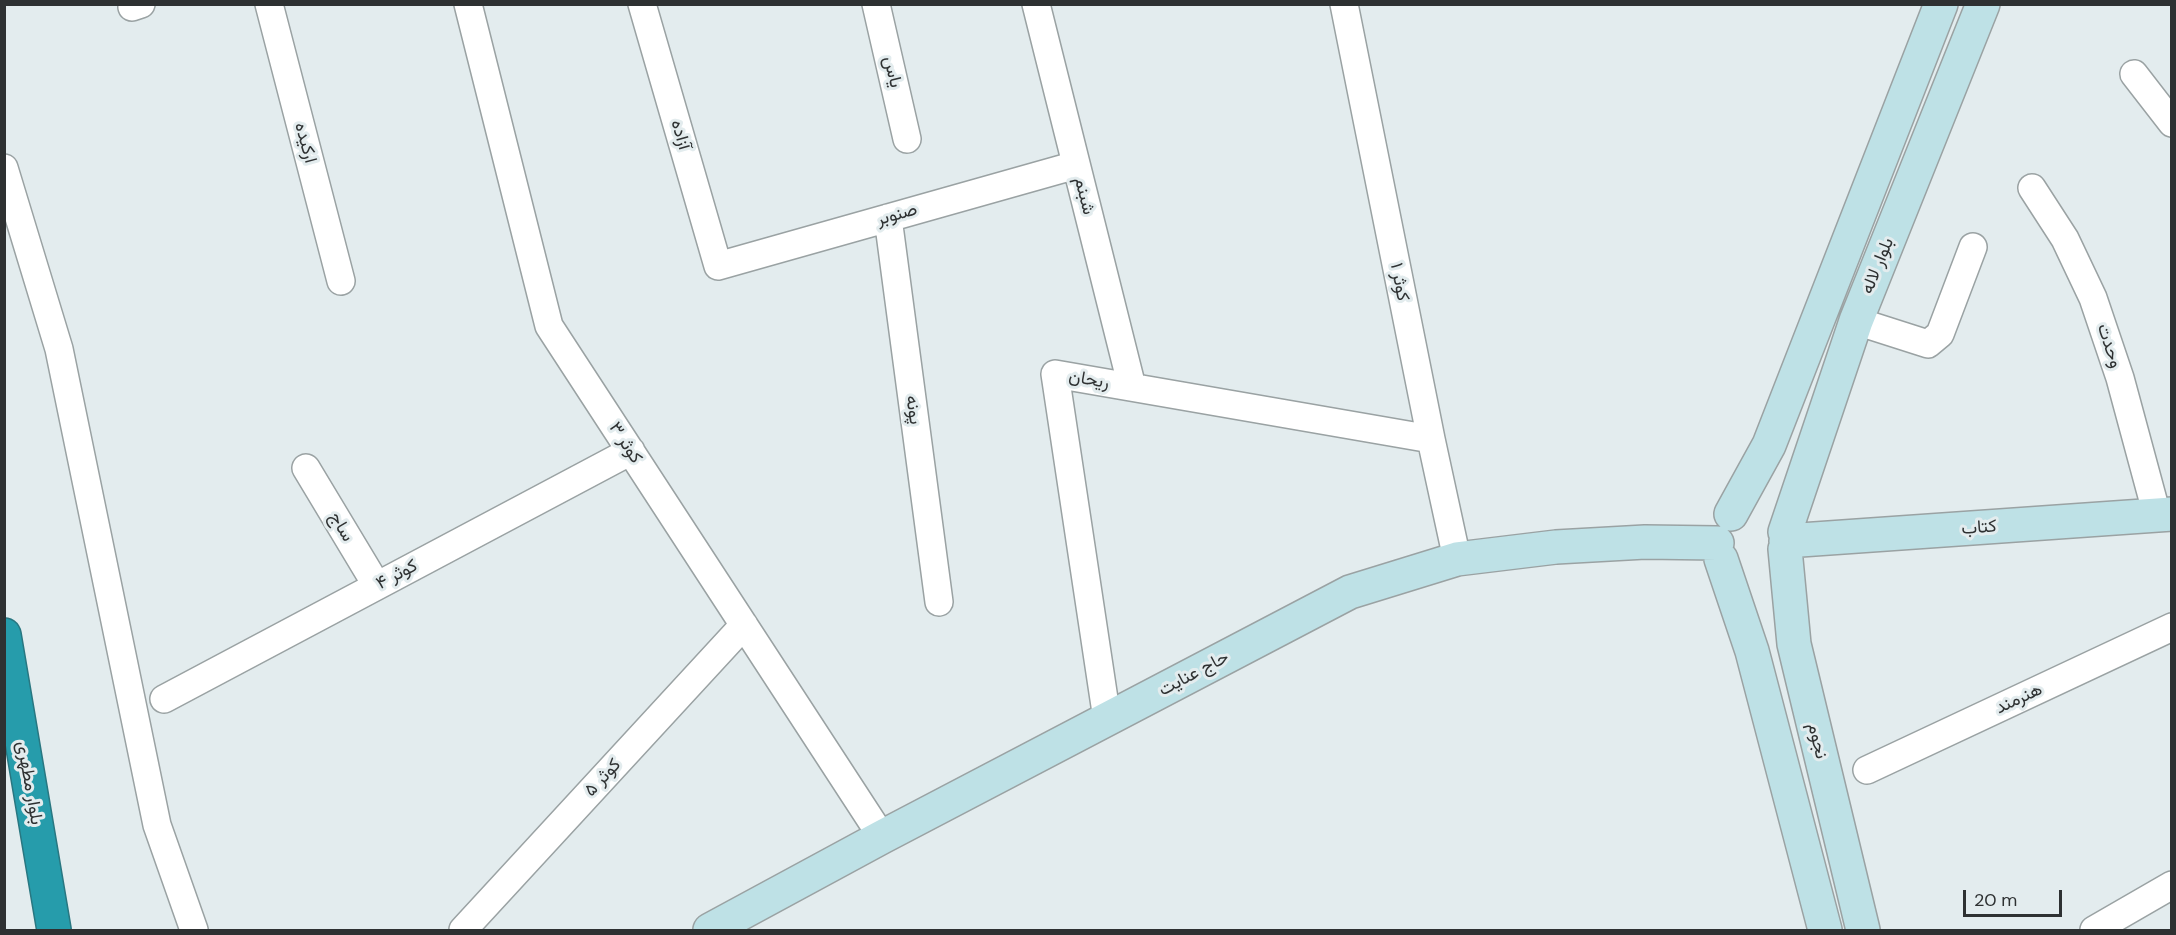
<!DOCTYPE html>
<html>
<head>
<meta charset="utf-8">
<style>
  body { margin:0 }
  #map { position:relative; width:2176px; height:935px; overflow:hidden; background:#e3ecee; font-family:"DM Sans",sans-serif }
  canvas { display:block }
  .frame { position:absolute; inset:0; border:6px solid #2e3132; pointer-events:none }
  .scale { position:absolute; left:1963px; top:890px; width:99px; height:27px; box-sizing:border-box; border:3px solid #2e3132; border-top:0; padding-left:8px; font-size:18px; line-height:21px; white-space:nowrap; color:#2e3132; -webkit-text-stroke:4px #e3ecee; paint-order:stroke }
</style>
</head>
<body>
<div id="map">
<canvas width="2176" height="935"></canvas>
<div class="frame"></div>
<div class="scale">20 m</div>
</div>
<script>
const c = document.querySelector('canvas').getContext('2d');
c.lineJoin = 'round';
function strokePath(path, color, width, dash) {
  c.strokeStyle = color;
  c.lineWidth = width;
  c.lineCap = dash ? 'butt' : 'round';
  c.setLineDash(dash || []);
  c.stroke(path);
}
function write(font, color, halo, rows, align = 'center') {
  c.font = font + ' "DM Sans",Vazirmatn,sans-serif';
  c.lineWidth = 6;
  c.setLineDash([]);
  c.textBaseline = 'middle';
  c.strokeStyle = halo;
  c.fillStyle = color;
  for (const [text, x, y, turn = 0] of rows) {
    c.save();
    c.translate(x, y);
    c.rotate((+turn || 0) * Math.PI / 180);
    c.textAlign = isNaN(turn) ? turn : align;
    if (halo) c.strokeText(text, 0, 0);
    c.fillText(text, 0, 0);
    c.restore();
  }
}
const street = new Path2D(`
  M 269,4 L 341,281
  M 468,4 L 549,326 L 882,837
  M 642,4 L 718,266 L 1076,165
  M 876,4 L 907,139
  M 1036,4 L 1132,387
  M 1344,4 L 1431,439 L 1457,559
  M 132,7 L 141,4
  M 2134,74 L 2172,123
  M 4,168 L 59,349 L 157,825 L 194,930
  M 2032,188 L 2065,239 L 2093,298 L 2120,378 L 2157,515
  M 888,218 L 939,602
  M 1856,321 L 1928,344 L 1940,334 L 1973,247
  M 306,468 L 377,586
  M 164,699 L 631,451
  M 1107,719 L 1055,374 L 1431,439
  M 1867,770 L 2172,627
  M 463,930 L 744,625
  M 2094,930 L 2172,885`);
const secondary = new Path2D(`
  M 1731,514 L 1769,445 L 1941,4
  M 1785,532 L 1856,321 L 1983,4
  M 1786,541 L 2172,514
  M 1785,549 L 1794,644 L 1863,930
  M 1721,559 L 1752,651 L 1825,930
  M 710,930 L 882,837 L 1350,592 L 1457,559 L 1556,547 L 1645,542 L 1717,543`);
const highway = new Path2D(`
  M 4,635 L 54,930`);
strokePath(street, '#9aa2a3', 30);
strokePath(secondary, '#9aa2a3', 36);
strokePath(highway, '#297781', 36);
strokePath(street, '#fff', 27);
strokePath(secondary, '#bee1e6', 33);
strokePath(highway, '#269cab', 33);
write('18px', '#2e3132', '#e3ecee', [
  ["یاس",892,72,77],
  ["آزاده",680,135,74],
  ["ارکیده",305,143,75],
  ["شبنم",1084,196,76],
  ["صنوبر",897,215,-16],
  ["بلوار لاله",1878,266,-68],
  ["کوثر ۱",1399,282,79],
  ["وحدت",2109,346,72],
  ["ریحان",1089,380,10],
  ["پونه",913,410,82],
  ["کوثر ۳",625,443,57],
  ["ساج",341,527,59],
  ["کتاب",1979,528,-4],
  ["کوثر ۴",397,575,-28],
  ["حاج عنایت",1194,674,-28],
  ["هنرمند",2019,699,-25],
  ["نجوم",1817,741,76],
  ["کوثر ۵",603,778,-47],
  ["بلوار مطهری",29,783,80]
]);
</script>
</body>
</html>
